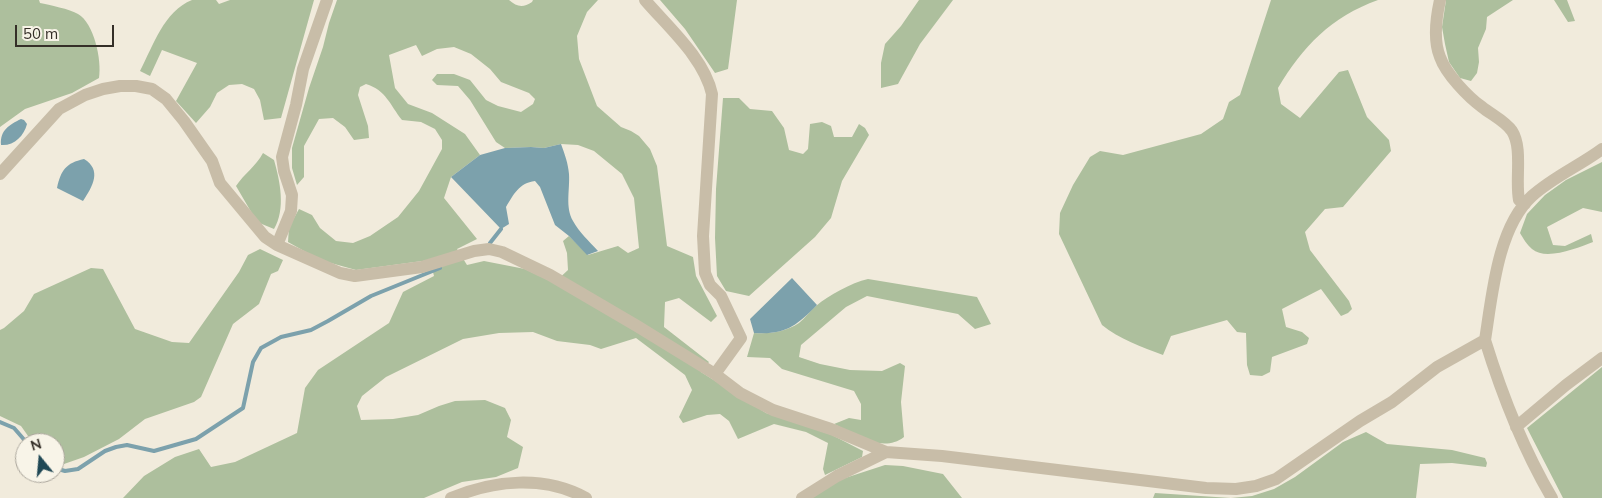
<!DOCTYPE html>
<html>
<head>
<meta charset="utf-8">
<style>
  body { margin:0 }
  #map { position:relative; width:1602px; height:498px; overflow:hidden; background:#f1ebdc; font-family:Mulish,sans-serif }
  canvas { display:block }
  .north { position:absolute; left:15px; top:433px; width:50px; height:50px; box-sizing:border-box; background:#f8f4e8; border:1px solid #aaa59b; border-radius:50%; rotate:343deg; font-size:14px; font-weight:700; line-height:20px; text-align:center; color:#352f28 }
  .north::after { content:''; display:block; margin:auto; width:18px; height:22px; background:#204855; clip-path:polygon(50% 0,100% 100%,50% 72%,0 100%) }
  .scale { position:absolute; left:15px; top:25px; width:99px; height:22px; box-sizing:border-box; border:2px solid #352f28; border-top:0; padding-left:6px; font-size:15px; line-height:18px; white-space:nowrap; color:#352f28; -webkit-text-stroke:4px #f8f4e8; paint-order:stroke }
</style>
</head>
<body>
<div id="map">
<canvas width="1602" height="498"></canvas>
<div class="north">N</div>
<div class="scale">50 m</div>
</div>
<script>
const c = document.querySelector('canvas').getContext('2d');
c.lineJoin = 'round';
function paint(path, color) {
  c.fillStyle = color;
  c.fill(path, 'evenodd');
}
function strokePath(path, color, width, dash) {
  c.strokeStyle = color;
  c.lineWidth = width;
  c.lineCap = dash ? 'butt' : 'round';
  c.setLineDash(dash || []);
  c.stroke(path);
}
paint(new Path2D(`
  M 0,0 L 39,0 L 40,3 C 49,5 70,9 78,14 C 94,23 102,60 99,78 L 72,93 L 25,109 L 0,127 Z
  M 192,0 L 216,0 L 219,4 L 230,0 L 314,0 L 281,118 L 264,120 L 260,100 L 254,89 L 242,84 L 229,85 L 217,93 L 210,107 L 196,123 L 176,101 L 197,63 L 162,50 L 150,76 L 140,71 C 153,46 164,11 192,0 Z
  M 337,0 L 509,0 C 517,7 523,8 532,2 L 533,0 L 598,0 L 587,12 L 577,36 L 579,59 L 597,106 L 621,127 L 631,131 L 639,136 L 650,149 L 657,166 L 667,246 L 693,257 L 696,276 L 717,316 L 711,322 L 679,298 L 665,302 L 664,327 L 709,362 L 701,372 L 766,413 L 832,435 L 863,451 L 862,457 L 825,475 L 823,469 L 828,443 L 806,432 L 774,424 L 738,439 L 729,421 L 720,414 L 707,415 L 683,423 L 679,417 L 692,390 L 685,375 L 636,338 L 601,349 L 590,345 L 557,341 L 533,332 L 499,333 L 463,339 L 386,377 L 362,396 L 357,406 L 361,420 L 393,419 L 418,415 L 439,406 L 455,401 L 485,400 L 505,408 L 511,420 L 507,437 L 523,447 L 518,468 L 496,477 L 462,482 L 424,498 L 123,498 L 144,476 L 175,457 L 199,449 L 211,467 L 235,462 L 297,433 L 305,388 L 318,370 L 389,323 L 403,292 L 434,276 L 430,260 L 356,270 L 320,260 L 288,242 L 289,227 L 299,209 L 312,215 L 320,228 L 336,241 L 353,243 L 370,236 L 398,217 L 419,191 L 442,149 L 442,140 L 435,129 L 421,122 L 402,120 C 390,105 386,90 366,84 L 360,87 L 358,95 L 368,126 L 369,138 L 354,140 L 345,127 L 333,118 L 319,119 L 304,146 L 304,177 L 297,185 L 292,168 L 292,148 L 309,88 L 323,47 L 329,23 ZM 416,45 L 422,56 L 437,49 L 454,47 L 471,54 L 490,69 L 501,82 L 529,93 L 535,99 L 533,104 L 521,112 L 498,106 L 486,100 L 470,80 L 454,74 L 437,74 L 432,80 L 437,85 L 458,86 L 470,100 L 496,142 L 505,148 L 531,147 L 544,148 L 561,144 L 578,145 L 594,151 L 622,174 L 634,198 L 639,248 L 628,253 L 618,246 L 588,255 L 569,236 L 563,241 L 567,253 L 568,270 L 554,283 L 525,269 L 484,261 L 467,265 L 457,249 L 477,239 L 444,198 L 451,177 L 480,155 L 465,134 L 432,113 L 408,104 L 395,88 L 389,55 Z
  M 660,0 L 737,0 L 728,69 L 715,73 L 685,29 Z
  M 919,0 L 953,0 L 920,44 L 898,84 L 881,88 L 881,63 L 885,44 L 901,26 Z
  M 1271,0 L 1378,0 C 1331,17 1303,46 1278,88 L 1281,104 L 1300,118 L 1339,72 L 1348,70 L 1367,117 L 1389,140 L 1391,151 L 1343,207 L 1325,209 L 1305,232 L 1310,250 L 1349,301 L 1352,309 L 1348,313 L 1341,316 L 1321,289 L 1282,309 L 1286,327 L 1302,332 L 1309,338 L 1307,344 L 1272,357 L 1270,372 L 1262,376 L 1250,375 L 1247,365 L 1246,333 L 1237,332 L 1227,320 L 1171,336 L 1163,355 C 1142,347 1119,339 1102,325 L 1059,234 L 1060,213 L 1073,185 L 1090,157 L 1100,151 L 1123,155 L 1201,134 L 1223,119 L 1229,102 L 1240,95 Z
  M 1446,0 L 1513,0 L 1487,17 L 1486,29 L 1478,48 L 1479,62 L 1477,73 L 1471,81 L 1460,78 L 1449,62 L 1445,44 L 1442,27 Z
  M 1554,0 L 1567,0 L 1575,21 L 1568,22 Z
  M 723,98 L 739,98 L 750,109 L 772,111 L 784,128 L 789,150 L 803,154 L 808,149 L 810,124 L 822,122 L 831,126 L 834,137 L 852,137 L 859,124 L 865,128 L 869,135 L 842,181 L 831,218 L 815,237 L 749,296 L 726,291 L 717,276 L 715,238 L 716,189 Z
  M 263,153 L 274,160 C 280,181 286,209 274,229 L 257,222 L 236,186 C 244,174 256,166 263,153 Z
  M 1602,162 L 1602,212 L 1583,208 L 1547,227 L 1553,245 L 1565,246 L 1591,234 L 1593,242 C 1577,248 1546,261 1532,249 C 1527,245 1523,238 1520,233 L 1527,214 L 1545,195 L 1566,180 Z
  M 260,249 L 283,260 L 278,271 L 271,274 L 259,304 L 233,324 L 201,397 L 194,402 L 145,419 L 119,439 L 84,457 L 64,464 L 55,459 L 55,443 L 33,443 L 21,426 L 0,416 L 0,330 L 4,328 L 24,311 L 34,294 L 91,268 L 103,269 L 135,329 L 172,342 L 189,343 L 239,272 L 248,255 Z
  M 868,279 L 977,297 L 991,324 L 975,329 L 958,314 L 867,296 L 846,307 L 801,345 L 799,357 L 820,364 L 850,370 L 882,371 L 900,363 L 905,366 L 901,402 L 904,437 C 882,454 855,434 834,424 L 849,418 L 861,420 L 861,404 L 854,391 L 782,369 L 770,358 L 747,357 L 754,333 C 771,334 785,332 799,323 C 805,318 810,311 816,306 C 829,295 851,283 868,279 Z
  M 1602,367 L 1602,498 L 1563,498 L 1527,428 Z
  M 1366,432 L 1387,444 L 1452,450 L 1485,458 L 1487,463 L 1486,467 L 1452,463 L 1420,464 L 1416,498 L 1153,498 L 1155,493 L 1231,498 L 1252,496 L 1274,489 L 1295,477 L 1343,442 Z
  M 885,465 L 903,466 L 943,474 L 962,498 L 809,498 L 839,480 Z`), '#adbf9d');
paint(new Path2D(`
  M 21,119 L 24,120 L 27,124 C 24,136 14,146 1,145 C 0,130 9,125 21,119 Z
  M 561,144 C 565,155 568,163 569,174 C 570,190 565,207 573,221 C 579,232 589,241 598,251 L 587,255 L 569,236 L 555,225 L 540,187 L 535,181 C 519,183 514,194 506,207 L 509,224 L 501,229 L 451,177 L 480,155 L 505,148 L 531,147 L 544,148 Z
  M 84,159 C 102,170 93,186 83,201 L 57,188 C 61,170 66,163 84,159 Z
  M 792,278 L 817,305 C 796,326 786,335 754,333 L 750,319 Z`), '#7ca1ac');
strokePath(new Path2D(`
  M 490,243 L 501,229
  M 0,422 L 14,428 L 27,443
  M 55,468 L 65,471 L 78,469 L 105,451 L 116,447 L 127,445 L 154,451 L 196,439 L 243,408 L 253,362 L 261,348 L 281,337 L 311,330 L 328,321 L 371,296 L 440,268`), '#7ca1ac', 4);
strokePath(new Path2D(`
  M 645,0 C 669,28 704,58 712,94 L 703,236 L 705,273 L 710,285 L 721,296 L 741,338 L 715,374
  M 1440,0 C 1436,18 1433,40 1440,57 C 1446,74 1468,97 1482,107 C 1492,115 1505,121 1512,131 C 1523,148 1515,180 1519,200 L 1525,204
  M 0,174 L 59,109 L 85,95 L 103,89 L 120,86 L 136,86 L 152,89 L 166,99 L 184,121 L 212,161 L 220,183 L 265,237 L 277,245 L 340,273 L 355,276 L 422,267 L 474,251 L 489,249 L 502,252 L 550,275 L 637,326 L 715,374 L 740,393 L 773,410 L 831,429 L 886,452
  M 277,245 L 291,211 L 292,195 L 284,171 L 282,157 L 296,105 L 303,69 L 327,0
  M 1485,340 C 1502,395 1523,449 1552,498
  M 1516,427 L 1566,385 L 1602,358
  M 451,498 C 494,480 544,475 586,498
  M 802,498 L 837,476 L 886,452 L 942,456 L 1206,488 L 1236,489 L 1256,486 L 1276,479 L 1360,421 L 1392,402 L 1437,367 L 1485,340 C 1492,297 1497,228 1532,196 C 1553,177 1579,166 1602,149`), '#c8bda8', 12);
</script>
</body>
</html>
